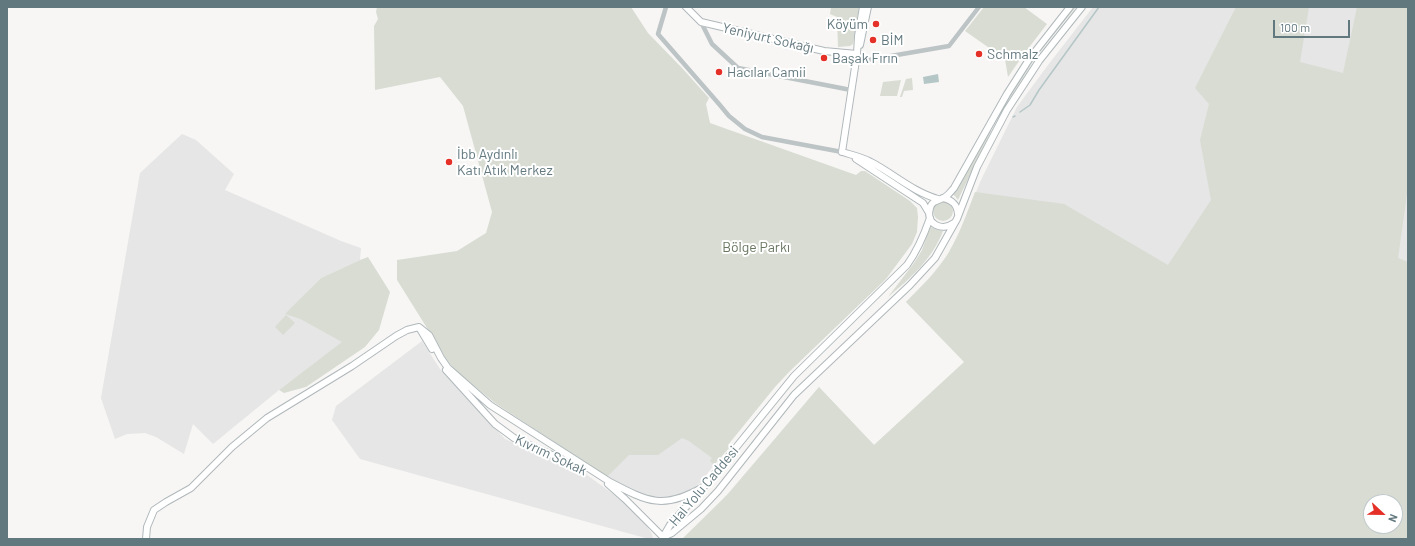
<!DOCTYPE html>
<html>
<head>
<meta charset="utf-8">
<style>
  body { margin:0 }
  #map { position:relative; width:1415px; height:546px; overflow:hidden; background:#f7f6f4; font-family:Barlow,sans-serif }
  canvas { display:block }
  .frame { position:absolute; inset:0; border:8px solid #62787f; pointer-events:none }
  .north { position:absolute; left:1363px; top:494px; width:40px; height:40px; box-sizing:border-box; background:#fff; border:1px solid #c0c9cc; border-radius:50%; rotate:112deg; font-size:11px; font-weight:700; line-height:16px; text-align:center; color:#62787f }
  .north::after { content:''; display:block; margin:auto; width:14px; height:18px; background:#e43027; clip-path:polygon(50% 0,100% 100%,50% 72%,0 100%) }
  .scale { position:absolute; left:1273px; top:20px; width:77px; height:18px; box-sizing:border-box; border:2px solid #62787f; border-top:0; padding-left:5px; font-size:12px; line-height:14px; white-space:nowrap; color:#62787f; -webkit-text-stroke:3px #fff; paint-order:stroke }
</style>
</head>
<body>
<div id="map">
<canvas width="1415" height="546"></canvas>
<div class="frame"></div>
<div class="north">N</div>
<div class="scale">100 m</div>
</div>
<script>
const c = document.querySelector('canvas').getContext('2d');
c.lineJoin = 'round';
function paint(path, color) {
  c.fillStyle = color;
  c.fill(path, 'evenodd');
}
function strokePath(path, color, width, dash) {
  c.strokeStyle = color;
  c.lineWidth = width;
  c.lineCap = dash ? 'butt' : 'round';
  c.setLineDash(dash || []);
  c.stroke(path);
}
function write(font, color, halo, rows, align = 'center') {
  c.font = font + ' Barlow,sans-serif';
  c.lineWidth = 4;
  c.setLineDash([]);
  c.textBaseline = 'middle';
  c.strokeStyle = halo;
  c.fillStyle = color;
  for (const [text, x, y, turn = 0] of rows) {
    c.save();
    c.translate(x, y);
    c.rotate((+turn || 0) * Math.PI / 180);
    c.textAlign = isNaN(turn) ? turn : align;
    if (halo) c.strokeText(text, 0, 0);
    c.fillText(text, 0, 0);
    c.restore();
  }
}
paint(new Path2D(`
  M 1093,7 L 1408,7 L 1408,539 L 689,539 L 819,387 L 874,445 L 965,362 L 906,302 L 931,276 L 948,254 L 959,233 L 981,180 L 1017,107 L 1048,65 ZM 1371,502 L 1395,502 L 1395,526 L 1371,526 Z
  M 182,134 L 196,140 L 234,174 L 225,190 L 341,241 L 361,248 L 360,260 L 321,278 L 286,314 L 300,319 L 343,342 L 279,390 L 213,444 L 193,424 L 184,454 L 156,437 L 145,433 L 127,434 L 115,439 L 101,398 L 140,173 Z
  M 422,341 L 440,369 L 505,439 L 587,475 L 624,502 L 646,525 L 652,534 L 653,539 L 649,539 L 360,459 L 332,420 L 336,406 Z
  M 683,437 L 714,450 L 714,465 L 701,482 L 690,491 L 671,497 L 657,499 L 644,496 L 626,488 L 607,477 L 627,453 Z`), '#e5e6e5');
paint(new Path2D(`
  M 377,7 L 631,7 L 648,33 L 682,68 L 709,98 L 706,104 L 710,123 L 856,175 L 861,171 L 865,171 L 910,201 L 917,208 L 918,217 L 917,232 L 912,244 L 886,279 L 790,371 L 775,387 L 728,445 L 730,447 L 714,465 L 710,461 L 712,458 L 689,441 L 682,438 L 658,455 L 629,455 L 607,477 L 495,403 L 456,371 L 447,360 L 397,280 L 397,260 L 457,251 L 486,233 L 492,212 L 463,106 L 440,77 L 375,90 L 374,26 L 378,19 L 376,12 Z
  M 831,7 L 859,7 L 853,44 L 850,46 L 838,47 L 837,17 L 830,14 Z
  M 984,7 L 1024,7 L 1047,24 L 1024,54 L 1008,77 L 1005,59 L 965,31 Z
  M 1074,7 L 1076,7 L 1036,57 L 1005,106 L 1004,106 C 1025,70 1049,39 1074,7 Z
  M 1236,7 L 1309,7 L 1300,62 L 1343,73 L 1357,7 L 1408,7 L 1408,187 L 1398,258 L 1408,262 L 1408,539 L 682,539 L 729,493 L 819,387 L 874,445 L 964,362 L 906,302 C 921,287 938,271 949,252 C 960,233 967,213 975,192 L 1064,204 L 1168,265 L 1211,200 L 1200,140 L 1209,104 L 1195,88 ZM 1371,502 L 1395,502 L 1395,526 L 1371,526 Z
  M 912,78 L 913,90 L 904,91 L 902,97 L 900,97 L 906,79 Z
  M 901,80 L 897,96 L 880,96 L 883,82 Z
  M 990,131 L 991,131 L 958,200 L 955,196 L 950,193 Z
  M933 211a10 10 0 1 1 20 0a10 10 0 1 1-20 0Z
  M 930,227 L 943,231 C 933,258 910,279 888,297 L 914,263 L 922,250 Z
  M 368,257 L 390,292 L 379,330 L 365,347 L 306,387 L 284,393 L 279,390 L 342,342 L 300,319 L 285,314 L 321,278 L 360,260 Z
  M 286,315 L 295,323 L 283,335 L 275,327 Z`), '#d8dcd3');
paint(new Path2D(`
  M 938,74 L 939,82 L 924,84 L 923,77 Z`), '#b5c6c7');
strokePath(new Path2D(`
  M 1020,112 L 1030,105 L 1039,90 L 1099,7
  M 1013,117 L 1015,116`), '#b5c6c7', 1.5);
const secondary = new Path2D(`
  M 686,7 L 701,22 L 824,51 L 857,54
  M 860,45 L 868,7
  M 842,152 L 857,54 L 858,36 L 863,7
  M 842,152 C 852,155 862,157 871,162 C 894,174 913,192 938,199
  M 856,159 L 923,203 L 929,213
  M 943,198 C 952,200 957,204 958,214
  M 954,223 C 942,232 925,224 930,208 C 932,200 939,201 945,197 C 949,195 951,191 954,188 L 1007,94 L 1030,58 L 1070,7
  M 420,329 L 432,349
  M 446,370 L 495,424 L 514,438 L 581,468
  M 608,484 L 625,499 L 663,537
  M 663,537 L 672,533 L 701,509 L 718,491 L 794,395 L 910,285 L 935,258 L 957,219 L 977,167 L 1007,110 L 1039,61 L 1082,7
  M 663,537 L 670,525 L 708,482 L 794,376 L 907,265 C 918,250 924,235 930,218
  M 146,539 L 147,527 L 154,510 L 166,502 L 191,488 L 232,447 L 267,418 L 352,366 L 396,336 L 407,330 L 419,327 L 429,335 L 441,358 L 448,368 L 490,405 L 610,482 C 648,502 664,510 703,487`);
strokePath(secondary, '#b0b8bb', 8);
strokePath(new Path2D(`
  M 666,7 L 658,34 L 719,104 L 729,116 L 745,129 L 762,137 L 842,152
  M 701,22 L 712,44 L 738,68 L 851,90
  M 856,62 L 949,46 L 979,7`), '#bdc4c6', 4.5);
strokePath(secondary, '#fff', 6);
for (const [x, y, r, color] of [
  [876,24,4,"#e43027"],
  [873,40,4,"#e43027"],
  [979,54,4,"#e43027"],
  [824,58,4,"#e43027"],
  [719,72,4,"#e43027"],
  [449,162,4,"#e43027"]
]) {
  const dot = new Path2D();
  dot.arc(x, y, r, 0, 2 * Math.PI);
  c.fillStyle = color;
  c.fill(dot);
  strokePath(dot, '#fff', 1.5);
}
write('14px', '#62787f', '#fff', [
  ["Köyüm",868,24,"right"],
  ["BİM",881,40],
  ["Schmalz",987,54],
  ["Başak Fırın",832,58],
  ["Hacılar Camii",727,72],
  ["İbb Aydınlı",457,154],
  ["Katı Atık Merkez",457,170]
], 'left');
write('14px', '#62787f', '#fff', [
  ["Yeniyurt Sokağı",768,38,13],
  ["Kıvrım Sokak",551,455,25],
  ["Hal Yolu Caddesi",704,486,-50]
]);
write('14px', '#697761', '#fff', [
  ["Bölge Parkı",756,247]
]);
</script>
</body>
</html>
